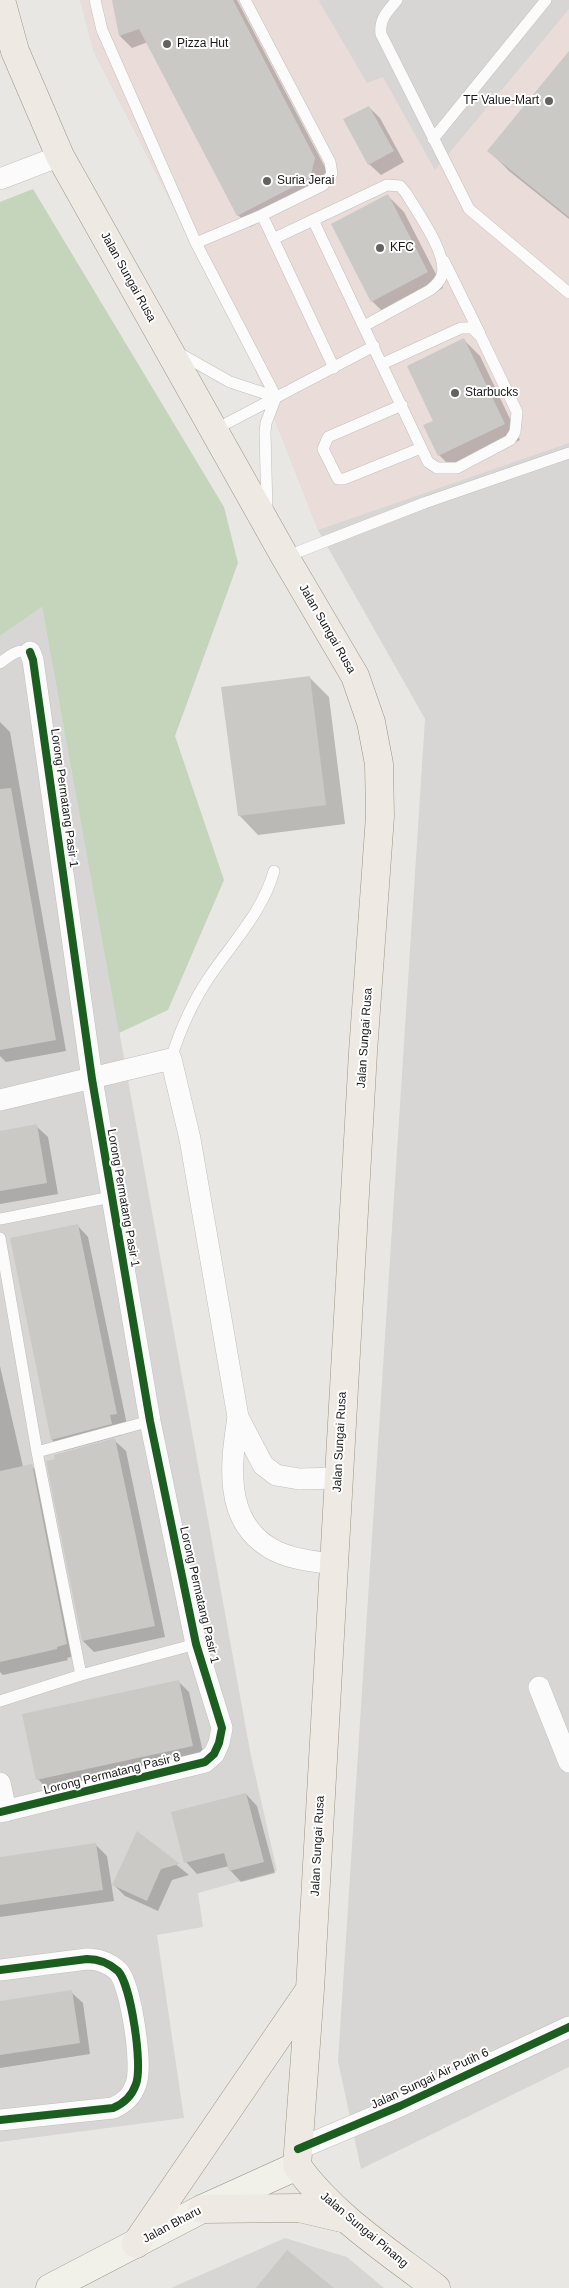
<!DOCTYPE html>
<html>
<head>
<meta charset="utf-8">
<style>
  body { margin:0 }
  canvas { display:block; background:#e9e7e3 }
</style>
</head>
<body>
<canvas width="569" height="2288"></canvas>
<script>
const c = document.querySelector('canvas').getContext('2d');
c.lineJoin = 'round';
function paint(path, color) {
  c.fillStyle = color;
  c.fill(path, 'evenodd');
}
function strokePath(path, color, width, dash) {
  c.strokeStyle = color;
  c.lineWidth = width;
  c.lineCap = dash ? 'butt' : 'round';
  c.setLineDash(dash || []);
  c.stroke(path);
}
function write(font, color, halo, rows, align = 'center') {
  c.font = font + ' Helvetica,sans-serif';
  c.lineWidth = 4;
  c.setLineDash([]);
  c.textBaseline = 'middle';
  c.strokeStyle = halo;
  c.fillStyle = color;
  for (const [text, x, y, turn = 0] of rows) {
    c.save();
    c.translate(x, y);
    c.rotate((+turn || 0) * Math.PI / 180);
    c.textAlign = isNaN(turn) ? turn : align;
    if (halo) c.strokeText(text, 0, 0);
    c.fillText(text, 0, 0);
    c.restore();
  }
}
paint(new Path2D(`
  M 80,0 L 569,0 L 569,2067 L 361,2169 L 338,2061 L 425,719 L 318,530 L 251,359 L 94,52 Z
  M 42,607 L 251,1756 L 277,1871 L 198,1893 L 203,1927 L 157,1935 L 184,2118 L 0,2142 L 0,636 Z
  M 285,2238 L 347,2257 L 384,2288 L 171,2288 Z`), '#d8d6d4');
paint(new Path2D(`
  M 80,0 L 569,0 L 569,443 L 318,530 L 251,359 L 94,52 Z`), '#eadcd9');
paint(new Path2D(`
  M 320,0 L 569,0 L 569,9 L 435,170 L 383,77 L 367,83 L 319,1 Z`), '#d7d6d4');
paint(new Path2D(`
  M 33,189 L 224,507 L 238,563 L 175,736 L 224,880 L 168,1010 L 119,1033 L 42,607 L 0,636 L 0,202 Z`), '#c4d5bb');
paint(new Path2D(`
  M 113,0 L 237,0 L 327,171 L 322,190 L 250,227 L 238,215 L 148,42 L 132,48 L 120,36 Z
  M 569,52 L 569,219 L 509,171 L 489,151 Z
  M 369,107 L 380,118 L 404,162 L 381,175 L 369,164 Z
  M 388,196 L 404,212 L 443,288 L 388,317 L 372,301 Z
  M 464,340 L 480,356 L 520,440 L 455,471 L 439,455 L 435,421 Z
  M 309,677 L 329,697 L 345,824 L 258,835 L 239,815 Z
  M 0,722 L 10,732 L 66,1051 L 6,1062 L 0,1056 Z
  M 36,1126 L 48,1137 L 58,1194 L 0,1204 L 0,1132 Z
  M 77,1225 L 88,1237 L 127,1425 L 120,1426 L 122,1435 L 64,1451 L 52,1440 L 11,1239 Z
  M 0,1366 L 23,1467 L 31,1466 L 43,1477 L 78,1655 L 67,1658 L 68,1660 L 3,1675 L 0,1672 Z
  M 114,1440 L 126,1451 L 165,1637 L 94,1652 L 83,1641 Z
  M 178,1681 L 189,1692 L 204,1756 L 49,1791 L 38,1779 Z
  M 246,1794 L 257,1806 L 275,1873 L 241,1882 L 230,1870 L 229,1866 L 197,1874 L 186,1862 Z
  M 137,1833 L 189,1875 L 172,1880 L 158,1911 L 125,1896 L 114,1885 Z
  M 95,1844 L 107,1856 L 114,1901 L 0,1917 L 0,1859 Z
  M 71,1992 L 83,2003 L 90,2054 L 0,2068 L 0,2003 Z`), '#0003');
paint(new Path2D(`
  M 112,0 L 233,0 L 315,158 L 310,178 L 237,216 L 139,29 L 119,36 Z
  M 569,51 L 569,217 L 487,151 Z
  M 369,106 L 394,151 L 368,165 L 343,119 Z
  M 388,194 L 428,272 L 371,302 L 331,224 Z
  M 464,338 L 505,424 L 438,456 L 423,425 L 433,421 L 407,366 Z
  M 310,676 L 326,805 L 238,816 L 221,687 Z
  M 11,788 L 56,1040 L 0,1050 L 0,789 Z
  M 37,1124 L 47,1183 L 0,1191 L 0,1131 Z
  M 78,1224 L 117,1414 L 110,1415 L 112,1424 L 51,1440 L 10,1238 Z
  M 115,1438 L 155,1626 L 82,1641 L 46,1461 L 55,1459 L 54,1455 Z
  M 32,1464 L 67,1644 L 57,1647 L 57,1649 L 0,1662 L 0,1471 Z
  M 179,1680 L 193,1746 L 36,1780 L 22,1714 Z
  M 246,1793 L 264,1862 L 229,1871 L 224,1853 L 184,1863 L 171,1812 Z
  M 137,1831 L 180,1864 L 161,1869 L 147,1901 L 112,1885 Z
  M 96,1843 L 103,1890 L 0,1905 L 0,1857 Z
  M 72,1990 L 80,2043 L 0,2055 L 0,2001 Z
  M 287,2250 L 334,2288 L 256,2288 Z`), '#cbc9c6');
const lane = new Path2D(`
  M 95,0 L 102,30 L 196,243 L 276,397 L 266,423 L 265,432 L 267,511
  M 397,0 C 388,11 379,19 381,34 L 469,209 L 569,293
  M 433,139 L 546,0
  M 262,215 L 334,368
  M 313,220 L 428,462 L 437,468 L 457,468 L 510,440 L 515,432 L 517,412 L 481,337 L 472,328 L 461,328 L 382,364
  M 273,239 L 387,185 L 400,186 L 406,193 C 417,212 448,254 442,275 C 440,282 435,286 430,290 L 364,326
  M 196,243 L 262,215 L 323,185 L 332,174 L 330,162 L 245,0
  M 444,261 L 480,334
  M 177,352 L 230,382 L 276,397
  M 402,405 L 328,437 L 323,449 L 338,479 L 344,479 L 421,448
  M 214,430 L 374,346
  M 285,557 L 424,503 L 569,453
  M 0,663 C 9,656 18,648 30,652
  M 171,1059 C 180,1030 193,1001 210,976 C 233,942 263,911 274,871
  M 0,1219 L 111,1197
  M 0,1238 L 37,1452 L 81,1675
  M 37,1452 L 150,1421
  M 0,1701 L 81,1675 L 196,1644`);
const street = new Path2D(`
  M 0,179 L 60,156
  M 0,1100 L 171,1059 L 190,1139 L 238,1417 L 263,1465 L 276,1475 L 299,1479 L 338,1478
  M 238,1417 C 231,1463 223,1520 270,1548 C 288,1559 312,1561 333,1564
  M 539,1687 L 569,1762
  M 0,1783 L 6,1811
  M 0,1812 L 205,1762 L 214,1754 L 219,1743 L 222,1728 L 196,1644 L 150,1421 L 92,1079 L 33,660 L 30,652
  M 0,1970 L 87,1959 C 99,1959 109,1963 118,1971 C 131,1985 143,2066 136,2084 C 132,2096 125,2103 113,2108 L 0,2120
  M 298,2149 L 400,2106 L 569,2027`);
const secondary = new Path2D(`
  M 50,2288 L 202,2209 L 297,2166`);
const primary = new Path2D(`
  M 1,0 L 15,51 L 60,156 L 285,557 L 355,676 L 371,722 L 379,764 L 380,816 L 363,1052 L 310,1989 L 297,2166 C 333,2216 388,2251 436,2288
  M 202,2209 L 299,2208 L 346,2219
  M 136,2244 L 309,1991`);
strokePath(lane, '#c0bfbd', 12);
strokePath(street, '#c0bfbd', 22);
strokePath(secondary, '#8e907e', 29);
strokePath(primary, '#9b9483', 29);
strokePath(lane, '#fcfbfb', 11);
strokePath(street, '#fcfbfb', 21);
strokePath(secondary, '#f1f0e9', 28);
strokePath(primary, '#eeeae3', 28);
strokePath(new Path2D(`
  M 0,1812 L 205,1762 L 214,1754 L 219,1743 L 222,1728 L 196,1644 L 150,1421 L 92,1079 L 33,660 L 30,652
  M 0,1970 L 87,1959 C 99,1959 109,1963 118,1971 C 131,1985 143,2066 136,2084 C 132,2096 125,2103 113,2108 L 0,2120
  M 298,2149 L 400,2106 L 569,2027`), '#1b5e20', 8);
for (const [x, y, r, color] of [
  [167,44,5,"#626260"],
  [549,101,5,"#626260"],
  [267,181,5,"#626260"],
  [380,248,5,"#626260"],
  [455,393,5,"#626260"]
]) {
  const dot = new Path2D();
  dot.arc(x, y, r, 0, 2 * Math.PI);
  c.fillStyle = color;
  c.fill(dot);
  strokePath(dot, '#fff', 2);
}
write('12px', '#1a1a1a', '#fff', [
  ["Pizza Hut",177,44],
  ["TF Value-Mart",539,101,"right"],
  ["Suria Jerai",277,181],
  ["KFC",390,248],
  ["Starbucks",465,393]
], 'left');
write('12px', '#1a1a1a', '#fff', [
  ["Jalan Sungai Rusa",128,277,61],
  ["Jalan Sungai Rusa",327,629,60],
  ["Lorong Permatang Pasir 1",64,798,82],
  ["Jalan Sungai Rusa",365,1038,-86],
  ["Lorong Permatang Pasir 1",123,1198,80],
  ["Jalan Sungai Rusa",340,1442,-87],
  ["Lorong Permatang Pasir 1",199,1595,77],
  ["Lorong Permatang Pasir 8",112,1774,-14],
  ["Jalan Sungai Rusa",318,1846,-87],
  ["Jalan Sungai Air Putih 6",430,2079,-25],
  ["Jalan Bharu",172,2225,-28],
  ["Jalan Sungai Pinang",364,2230,40]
]);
</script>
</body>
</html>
